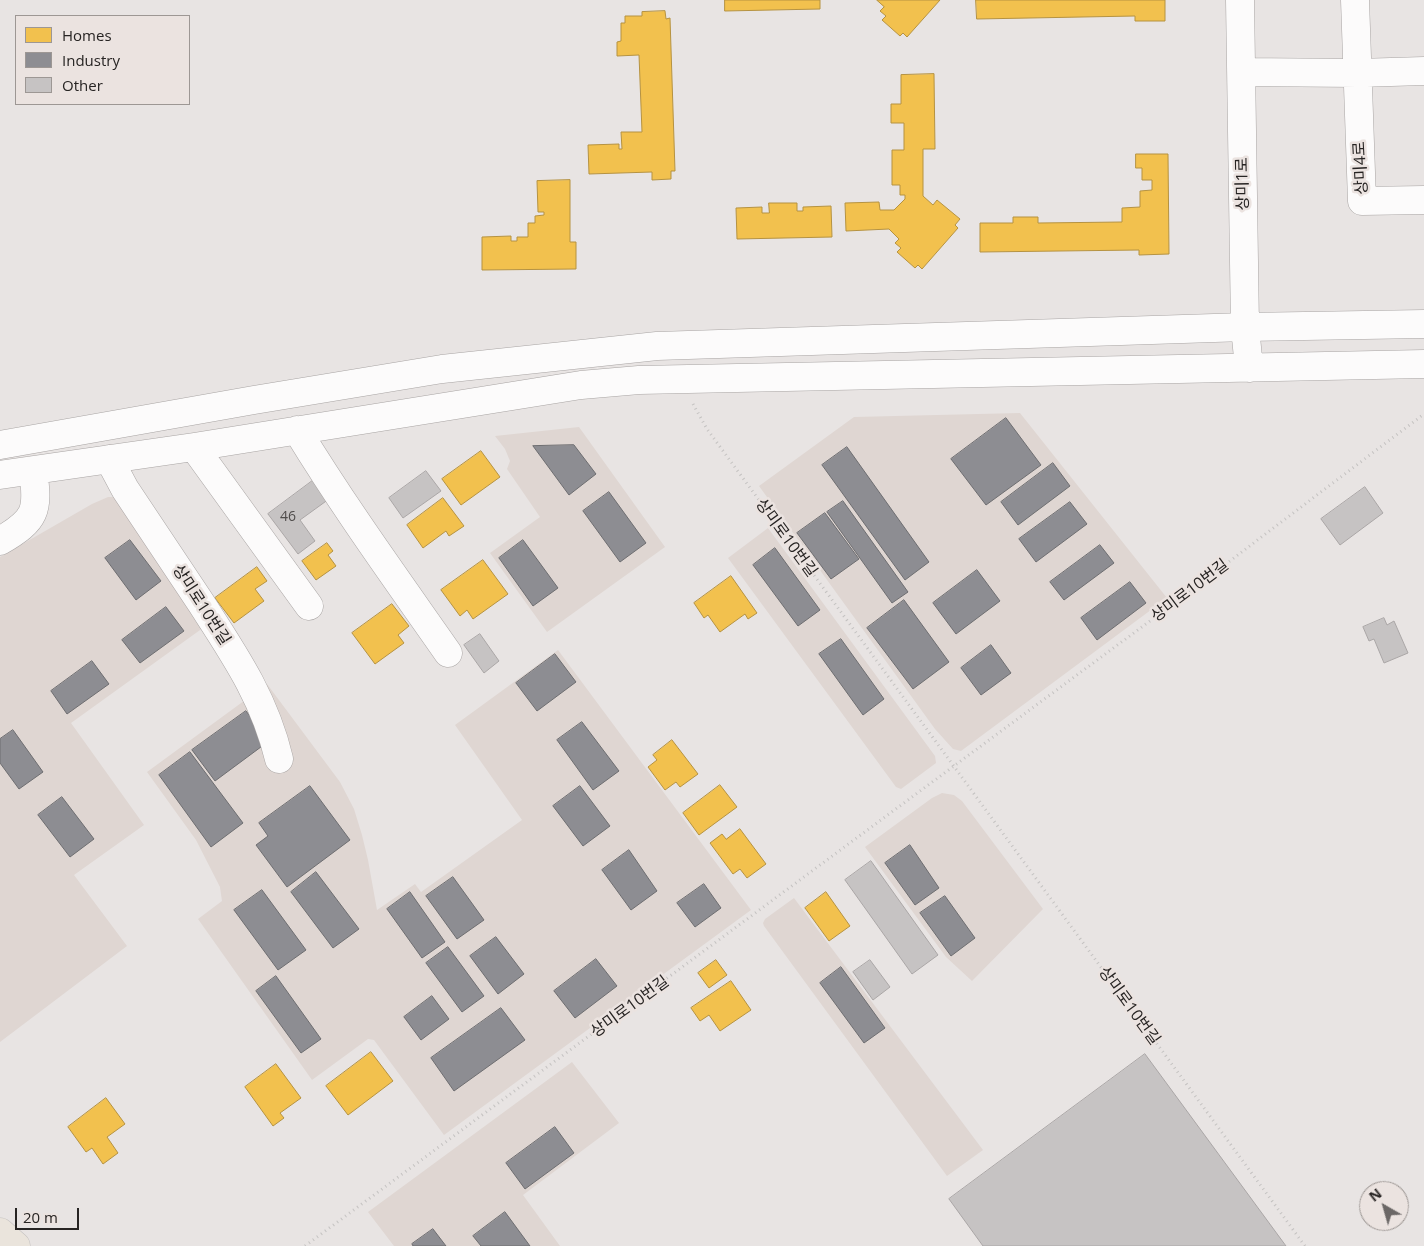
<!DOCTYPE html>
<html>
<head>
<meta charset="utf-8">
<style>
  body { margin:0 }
  #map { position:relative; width:1424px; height:1246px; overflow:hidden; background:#e8e4e3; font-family:"Open Sans",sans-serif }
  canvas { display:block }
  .legend { position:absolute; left:15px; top:15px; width:175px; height:90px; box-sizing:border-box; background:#ebe3e0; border:1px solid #9d9794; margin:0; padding:6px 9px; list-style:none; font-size:15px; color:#272423 }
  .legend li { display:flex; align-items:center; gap:10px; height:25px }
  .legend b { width:25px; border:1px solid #9d9794 }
  .north { position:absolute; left:1359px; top:1181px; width:50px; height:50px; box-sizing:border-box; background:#ebe3e0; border:1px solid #9d9794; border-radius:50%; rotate:322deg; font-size:14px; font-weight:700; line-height:20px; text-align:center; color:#272423 }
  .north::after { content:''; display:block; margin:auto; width:18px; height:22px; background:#6b6766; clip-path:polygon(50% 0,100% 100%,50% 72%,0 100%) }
  .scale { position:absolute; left:15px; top:1208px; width:64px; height:22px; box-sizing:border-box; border:2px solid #272423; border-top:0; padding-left:6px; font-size:15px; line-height:18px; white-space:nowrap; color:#272423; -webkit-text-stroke:4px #ebe3e0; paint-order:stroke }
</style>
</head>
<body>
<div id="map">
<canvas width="1424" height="1246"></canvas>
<ul class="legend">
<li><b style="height:14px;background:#f2c14e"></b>Homes</li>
<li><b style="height:14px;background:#8d8d92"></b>Industry</li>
<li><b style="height:14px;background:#c6c3c3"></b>Other</li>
</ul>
<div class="north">N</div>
<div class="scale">20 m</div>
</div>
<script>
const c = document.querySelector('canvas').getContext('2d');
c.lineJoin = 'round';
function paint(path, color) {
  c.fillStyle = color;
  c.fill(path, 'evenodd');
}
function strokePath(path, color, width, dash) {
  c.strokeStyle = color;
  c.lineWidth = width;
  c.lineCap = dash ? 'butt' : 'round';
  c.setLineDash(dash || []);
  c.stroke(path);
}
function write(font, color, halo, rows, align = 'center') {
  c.font = font + ' "Open Sans","Noto Sans KR",sans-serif';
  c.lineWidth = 5;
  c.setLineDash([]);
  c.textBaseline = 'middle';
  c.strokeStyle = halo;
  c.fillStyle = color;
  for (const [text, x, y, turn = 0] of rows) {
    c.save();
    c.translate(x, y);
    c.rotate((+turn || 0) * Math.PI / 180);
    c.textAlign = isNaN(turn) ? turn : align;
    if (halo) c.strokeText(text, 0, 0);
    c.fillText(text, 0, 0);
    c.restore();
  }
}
paint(new Path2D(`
  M 1020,413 L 1167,598 L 961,751 L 953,749 L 935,729 L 759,486 L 854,417 Z
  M 579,427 L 665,547 L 547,632 L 490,553 L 540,517 L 507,469 L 510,461 L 505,449 L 495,436 Z
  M 108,497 L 116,497 L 207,625 L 71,723 L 144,825 L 74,875 L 127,946 L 0,1042 L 0,557 L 92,504 Z
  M 768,528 L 935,756 L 936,763 L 901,789 L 896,787 L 728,558 Z
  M 558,650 L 751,910 L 444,1135 L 374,1040 L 368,1039 L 312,1080 L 198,919 L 222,901 L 220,887 L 196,840 L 147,772 L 267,684 L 340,782 L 354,809 L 362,835 L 368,860 L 377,910 L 415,884 L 421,892 L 522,820 L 455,725 Z
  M 942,793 L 954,795 L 962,801 L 1043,909 L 972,981 L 946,957 L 865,847 L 932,798 Z
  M 794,898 L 983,1150 L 947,1176 L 764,926 L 763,923 L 765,919 Z
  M 572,1062 L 619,1123 L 523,1195 L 560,1246 L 394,1246 L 368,1212 Z`), '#dfd6d2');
const homes = new Path2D(`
  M 725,0 L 820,0 L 820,9 L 725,11 Z
  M 877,0 L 940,0 L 907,37 L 903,33 L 900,36 L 882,20 L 886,16 L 880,11 L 884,7 Z
  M 976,0 L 1165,0 L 1165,21 L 1135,21 L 1135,16 L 977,19 Z
  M 665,11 L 666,19 L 670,18 L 675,171 L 671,171 L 671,179 L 652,180 L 652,172 L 589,174 L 588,145 L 619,144 L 619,149 L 622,149 L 621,132 L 642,132 L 639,55 L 617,56 L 617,42 L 621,41 L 621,23 L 625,23 L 625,16 L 642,16 L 642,12 Z
  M 934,74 L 935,149 L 923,149 L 923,196 L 933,205 L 937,200 L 960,219 L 955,225 L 958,228 L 922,269 L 918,265 L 915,268 L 897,252 L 901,248 L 895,243 L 899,239 L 889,229 L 846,231 L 845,203 L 879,202 L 880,210 L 894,210 L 905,199 L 905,195 L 900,195 L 900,185 L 892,185 L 892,150 L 904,150 L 904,123 L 891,123 L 891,104 L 901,104 L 901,75 Z
  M 1136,154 L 1168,154 L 1169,254 L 1139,255 L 1139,250 L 980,252 L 980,223 L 1013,223 L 1013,217 L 1038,217 L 1038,223 L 1122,222 L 1122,208 L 1140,207 L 1140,191 L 1152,190 L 1152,180 L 1142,180 L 1142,168 L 1136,168 Z
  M 570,180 L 570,242 L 576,242 L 576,269 L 482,270 L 482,237 L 511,236 L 511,241 L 517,241 L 517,237 L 528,237 L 528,223 L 535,223 L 535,216 L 544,215 L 544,212 L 538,212 L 537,181 Z
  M 769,203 L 797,203 L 797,211 L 803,211 L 803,207 L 831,206 L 832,237 L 737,239 L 736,208 L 762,207 L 762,213 L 769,213 Z
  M 481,451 L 500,477 L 461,505 L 442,479 Z
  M 443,498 L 464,526 L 449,536 L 446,531 L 423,548 L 407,525 Z
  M 327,543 L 333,551 L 328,555 L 336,566 L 316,580 L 302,561 Z
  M 483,560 L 508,594 L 473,619 L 467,610 L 460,616 L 441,590 Z
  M 257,567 L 267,581 L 255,589 L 264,601 L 234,623 L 215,598 Z
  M 731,576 L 757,613 L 748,619 L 745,614 L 720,632 L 708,615 L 704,618 L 694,603 Z
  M 392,604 L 409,626 L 398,635 L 404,643 L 375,664 L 352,633 Z
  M 672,740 L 698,774 L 680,787 L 676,782 L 665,790 L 648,767 L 657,760 L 653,755 Z
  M 720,785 L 737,807 L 699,835 L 683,813 Z
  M 740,829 L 766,864 L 747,878 L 740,869 L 733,874 L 710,843 L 722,834 L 726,839 Z
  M 826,892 L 850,926 L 829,941 L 805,908 Z
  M 716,960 L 727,975 L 709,988 L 698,973 Z
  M 731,981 L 751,1010 L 720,1031 L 709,1015 L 700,1021 L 691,1008 Z
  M 371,1052 L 393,1081 L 348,1115 L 326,1086 Z
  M 276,1064 L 301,1098 L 280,1113 L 284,1118 L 273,1126 L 245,1087 Z
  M 106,1098 L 125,1124 L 107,1137 L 118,1153 L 103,1164 L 92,1148 L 86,1152 L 68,1127 Z`);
paint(homes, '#f2c14e');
strokePath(homes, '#b59241', 1);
const industry = new Path2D(`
  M 1006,418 L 1041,465 L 986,505 L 951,459 Z
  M 574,445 L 596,474 L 569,495 L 533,446 Z
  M 847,447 L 929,562 L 905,580 L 822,465 Z
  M 1053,463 L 1070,486 L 1018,525 L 1001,502 Z
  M 609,492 L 646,543 L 620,562 L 583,511 Z
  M 843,501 L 908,592 L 892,603 L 827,512 Z
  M 1070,502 L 1087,524 L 1036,562 L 1019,539 Z
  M 825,513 L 859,559 L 831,579 L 797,533 Z
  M 130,540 L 161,581 L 136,600 L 105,558 Z
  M 523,540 L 558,588 L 533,606 L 499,558 Z
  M 1100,545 L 1114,563 L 1064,600 L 1050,582 Z
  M 775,548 L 820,610 L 798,626 L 753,565 Z
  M 977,570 L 1000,601 L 956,634 L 933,603 Z
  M 1130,582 L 1146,603 L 1097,640 L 1081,618 Z
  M 904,600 L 949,662 L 913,689 L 867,628 Z
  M 166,607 L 184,631 L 140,663 L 122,640 Z
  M 841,639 L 884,699 L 863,715 L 819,654 Z
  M 991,645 L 1011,673 L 981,695 L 961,668 Z
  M 555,654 L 576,682 L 537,711 L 516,683 Z
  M 92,661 L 109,684 L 67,714 L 51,691 Z
  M 246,711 L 269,741 L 215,781 L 192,750 Z
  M 582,722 L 619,771 L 593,790 L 557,740 Z
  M 13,730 L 43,772 L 19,789 L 0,763 L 0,739 Z
  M 190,752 L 243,823 L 211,847 L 159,775 Z
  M 310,786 L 350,840 L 287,887 L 256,845 L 268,836 L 259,823 Z
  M 580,786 L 610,826 L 583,846 L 553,806 Z
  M 62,797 L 94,839 L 70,857 L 38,815 Z
  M 910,845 L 939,888 L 915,905 L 885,863 Z
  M 629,850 L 657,891 L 631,910 L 602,870 Z
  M 316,872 L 359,929 L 333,948 L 291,892 Z
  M 453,877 L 484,920 L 457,939 L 426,896 Z
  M 704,884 L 721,908 L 695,927 L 677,903 Z
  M 262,890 L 306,950 L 278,970 L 234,910 Z
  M 410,892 L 445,942 L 422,958 L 387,909 Z
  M 945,896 L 975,938 L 951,956 L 920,913 Z
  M 496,937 L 524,974 L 498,994 L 470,956 Z
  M 448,947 L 484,996 L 462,1012 L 426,963 Z
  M 596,959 L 617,986 L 575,1018 L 554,991 Z
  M 841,967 L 885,1028 L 864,1043 L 820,983 Z
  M 276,976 L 321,1039 L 301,1053 L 256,991 Z
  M 432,996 L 449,1019 L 421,1040 L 404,1017 Z
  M 501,1008 L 525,1040 L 454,1091 L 431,1058 Z
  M 555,1127 L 574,1153 L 525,1189 L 506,1163 Z
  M 505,1212 L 530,1246 L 481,1246 L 473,1236 Z
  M 433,1229 L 446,1246 L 413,1246 L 412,1244 Z`);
paint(industry, '#8d8d92');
strokePath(industry, '#6e6e71', 1);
const building = new Path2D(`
  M 426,471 L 441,491 L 403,518 L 389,498 Z
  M 315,479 L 329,499 L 300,520 L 315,541 L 298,554 L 268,514 Z
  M 1365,487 L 1383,513 L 1340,545 L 1321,519 Z
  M 1384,618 L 1387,625 L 1394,621 L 1408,653 L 1384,663 L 1374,639 L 1369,641 L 1363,627 Z
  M 480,634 L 499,661 L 484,673 L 464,645 Z
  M 871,861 L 938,955 L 912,974 L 845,880 Z
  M 870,960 L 890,987 L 873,1000 L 853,972 Z
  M 1145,1054 L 1286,1246 L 983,1246 L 949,1199 Z`);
paint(building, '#c6c3c3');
strokePath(building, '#aaa6a6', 1);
const minor = new Path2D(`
  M 1240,0 L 1245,327 L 1249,368
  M 1355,0 L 1362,201 L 1424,200
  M 1242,72 L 1358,73 L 1424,71
  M 297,430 C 344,507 397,580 448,653
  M 0,445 L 254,400 L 442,369 L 657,346 L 1245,327 L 1424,324
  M 194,447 L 309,606
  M 109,459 L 125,489 C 150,527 176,565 201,603 C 234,654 265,699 279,759
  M 0,475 L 194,447 L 581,385 L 639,380 L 1424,364
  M 0,541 C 36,520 39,511 33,470`);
const major = new Path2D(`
  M 0,1232 L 16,1246`);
strokePath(minor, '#a8a4a3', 29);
strokePath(major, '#c4c1c0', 29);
strokePath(new Path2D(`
  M 693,404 L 707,429 L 1305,1246
  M 305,1246 L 1177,601 L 1424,414`), '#c4c2c1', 3, [1, 4]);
strokePath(minor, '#fcfbfb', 28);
strokePath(major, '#eae4dc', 28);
write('14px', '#4f4c4b', null, [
  ["46",288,517]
]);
write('16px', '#272423', '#ebe3e0', [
  ["상미4로",1361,168,-93],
  ["상미1로",1243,184,-91],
  ["상미로10번길",786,538,54],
  ["상미로10번길",1190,591,-37],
  ["상미로10번길",201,605,57],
  ["상미로10번길",1129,1006,54],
  ["상미로10번길",630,1007,-36]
]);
</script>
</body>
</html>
